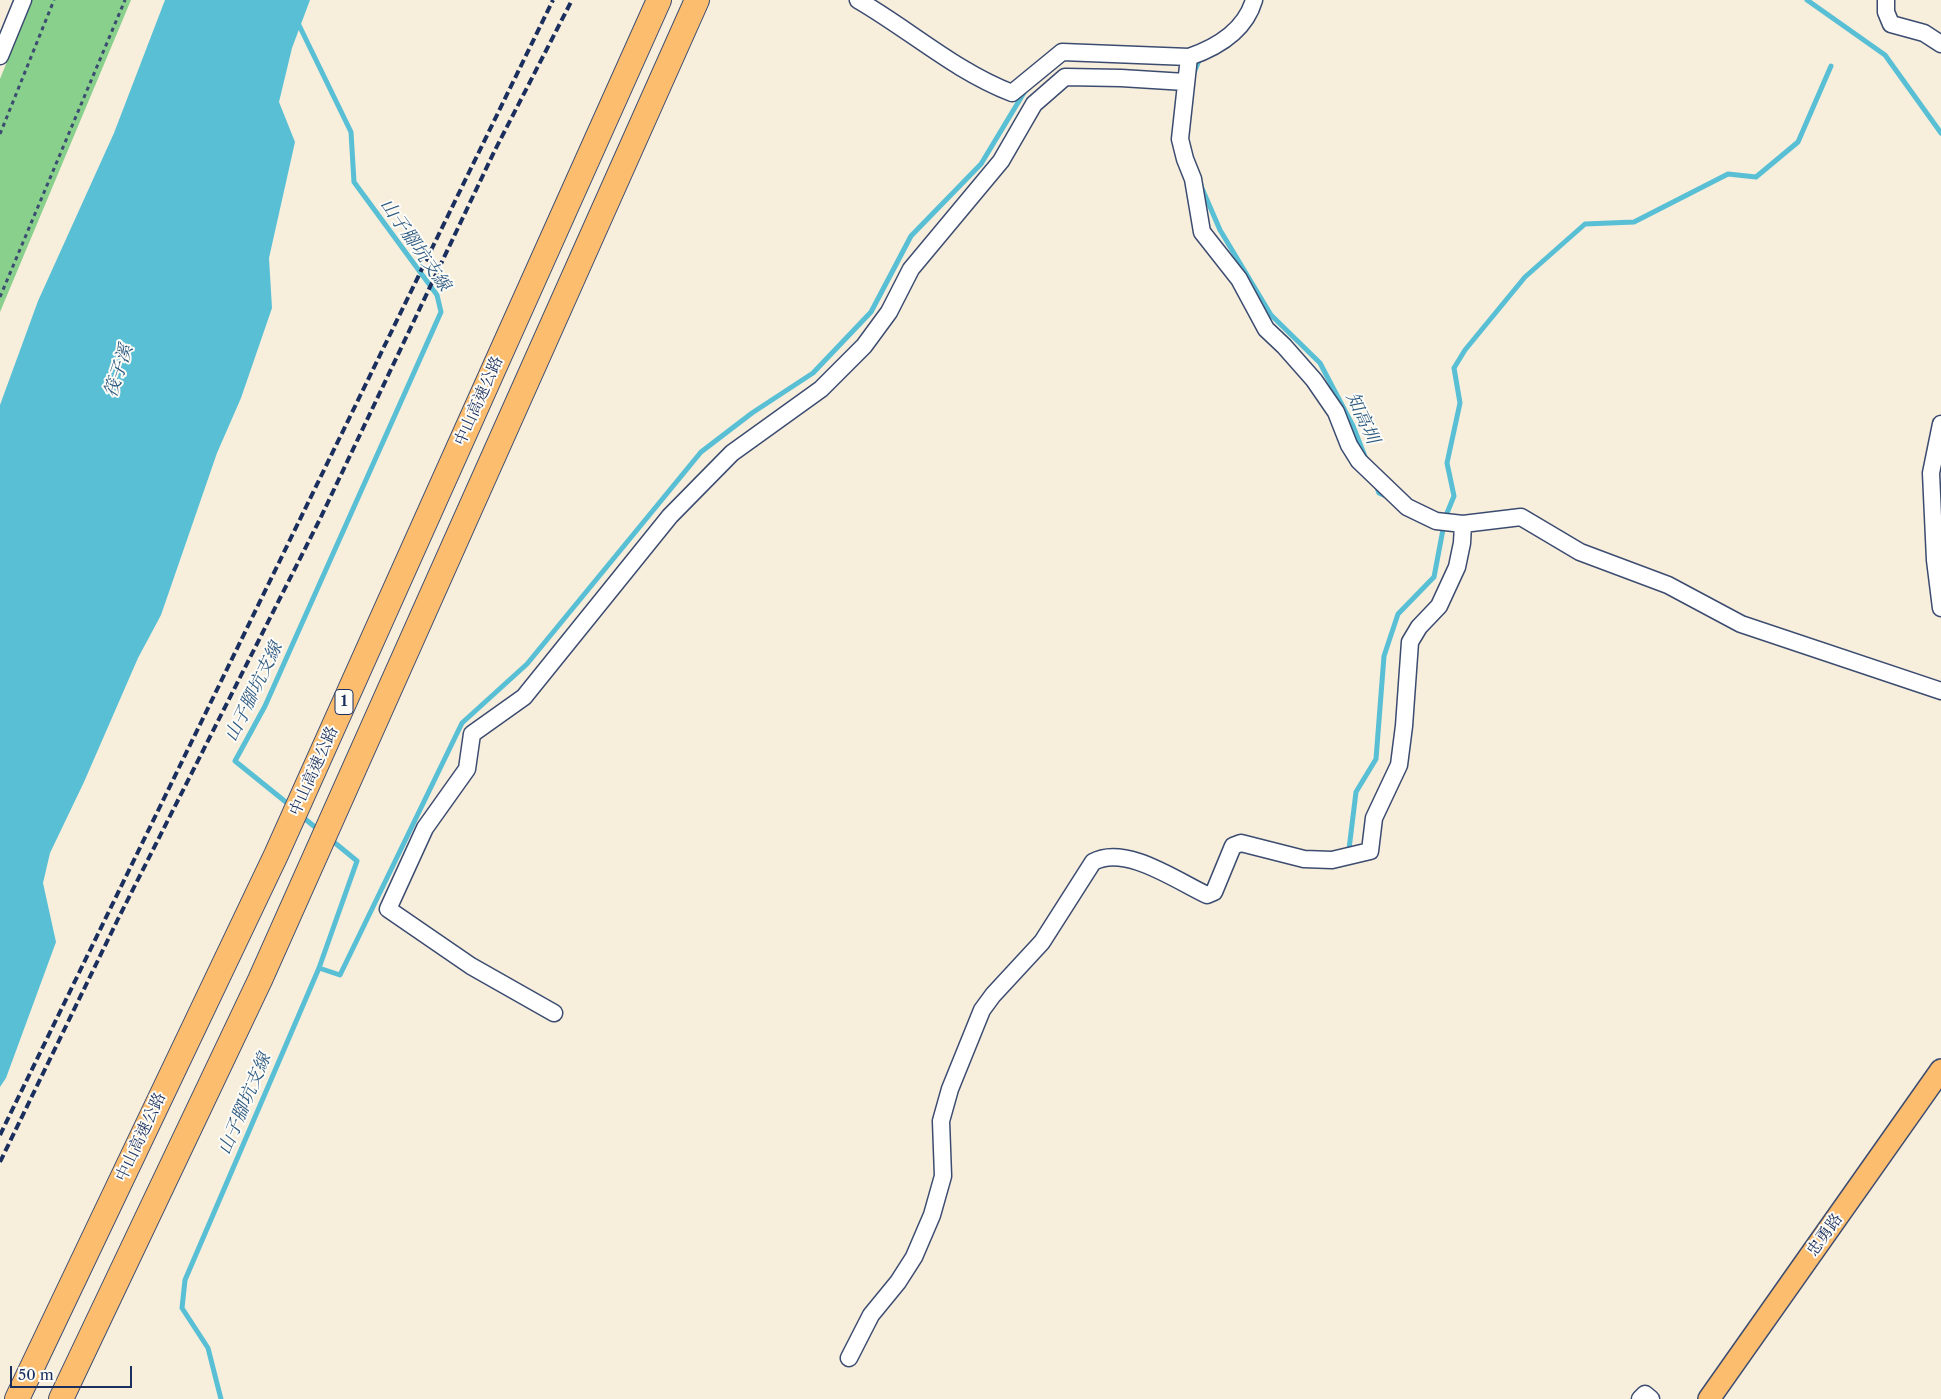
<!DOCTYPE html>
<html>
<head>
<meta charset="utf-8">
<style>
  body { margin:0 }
  #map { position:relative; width:1941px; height:1399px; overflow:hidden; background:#f7eedc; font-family:"Libre Caslon Text",serif }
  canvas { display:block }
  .scale { position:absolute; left:10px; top:1366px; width:122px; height:22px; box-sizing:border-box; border:2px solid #1b2f5e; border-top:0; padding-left:6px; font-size:15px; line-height:18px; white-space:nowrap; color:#1b2f5e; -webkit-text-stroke:4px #fdfcf7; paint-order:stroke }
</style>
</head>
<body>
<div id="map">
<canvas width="1941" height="1399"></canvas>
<div class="scale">50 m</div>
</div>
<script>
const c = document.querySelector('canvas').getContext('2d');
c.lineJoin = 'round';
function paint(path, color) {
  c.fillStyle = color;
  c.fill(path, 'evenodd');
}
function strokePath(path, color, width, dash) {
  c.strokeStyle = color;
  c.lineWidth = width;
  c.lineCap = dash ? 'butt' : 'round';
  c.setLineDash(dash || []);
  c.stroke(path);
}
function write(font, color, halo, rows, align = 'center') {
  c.font = font + ' "Libre Caslon Text","Noto Serif TC",serif';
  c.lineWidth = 4;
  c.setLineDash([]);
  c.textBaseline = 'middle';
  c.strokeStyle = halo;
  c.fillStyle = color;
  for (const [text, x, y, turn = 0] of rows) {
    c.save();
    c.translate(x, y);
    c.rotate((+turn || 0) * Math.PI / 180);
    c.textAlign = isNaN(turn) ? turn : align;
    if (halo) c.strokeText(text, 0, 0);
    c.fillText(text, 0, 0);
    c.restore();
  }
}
paint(new Path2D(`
  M 32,0 L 131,0 L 0,312 L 0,79 Z`), '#88d08c');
paint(new Path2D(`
  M 165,0 L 310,0 L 292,48 L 279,102 L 295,142 L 269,258 L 272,308 L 241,398 L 217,453 L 161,615 L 138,658 L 84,782 L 50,853 L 43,883 L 56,942 L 6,1078 L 0,1087 L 0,405 L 38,301 L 114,133 Z`), '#58bfd5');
strokePath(new Path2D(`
  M 1807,0 L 1885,55 L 1941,133
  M 1193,75 L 1200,58
  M 1201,186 L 1220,230 L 1271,315 L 1320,363 L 1353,426 L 1366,459
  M 1376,485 L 1379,493 L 1388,497
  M 1445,518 L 1454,496 L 1447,463 L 1460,403 L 1454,368 L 1465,350 L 1525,277 L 1585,224 L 1634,222 L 1728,174 L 1756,177 L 1798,142 L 1831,66
  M 292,807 L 235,761 L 265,706 L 441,312 L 437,295 L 354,182 L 351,132 L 297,21
  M 300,815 L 320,831
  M 1349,849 L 1356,792 L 1376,759 L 1384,656 L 1398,614 L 1434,577 L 1444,524
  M 319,968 L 340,975 L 462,723 L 527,664 L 701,452 L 752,413 L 813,373 L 871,312 L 911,236 L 981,164 L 1025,91
  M 221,1399 L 208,1348 L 182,1308 L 185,1280 L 319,968 L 357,861 L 329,838`), '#58bfd5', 5);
const minor = new Path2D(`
  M 858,0 C 910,30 955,71 1012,93 L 1062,52 L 1189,57 C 1218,47 1245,31 1254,0
  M 1886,0 L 1886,12 L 1891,24 L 1924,33 L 1941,44
  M 0,56 L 23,0
  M 1189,57 L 1180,139 L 1185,159 L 1193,179 L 1202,232 L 1239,279 L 1266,329 L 1284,346 L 1314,380 L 1336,412 L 1349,445 L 1359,461 L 1407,507 L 1436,521 L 1463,524 L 1521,517 L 1580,552 L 1668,585 L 1741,624 L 1941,691
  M 1941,424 L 1931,473 L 1935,560 L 1941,608
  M 554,1013 L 471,966 L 388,909 L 425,828 L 467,769 L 472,734 L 524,697 L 670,516 L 732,453 L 821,389 L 864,346 L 889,312 L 911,269 L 1001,161 L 1034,104 L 1065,77 L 1121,78 L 1185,82
  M 849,1358 L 871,1315 L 898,1282 L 914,1257 L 932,1215 L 943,1176 L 941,1121 L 950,1089 L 982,1010 L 993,995 L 1042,942 L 1093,862 C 1125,844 1177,881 1207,895 L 1214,892 L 1233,846 L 1241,843 L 1304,859 L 1332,860 L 1370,851 L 1374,818 L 1399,765 L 1404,726 L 1410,642 L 1419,627 L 1439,606 L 1457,567 L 1462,543 L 1463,524
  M 1640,1399 L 1645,1394 L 1651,1399`);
const major = new Path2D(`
  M 1709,1399 L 1941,1070`);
const highway = new Path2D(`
  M 17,1399 L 276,855 L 659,0
  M 61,1399 L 260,980 L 697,0`);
strokePath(minor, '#3c4c71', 19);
strokePath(major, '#3c4c71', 24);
strokePath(highway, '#3c4c71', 26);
strokePath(new Path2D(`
  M 0,134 L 54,0
  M 0,297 L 125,0`), '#3c4c71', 3, [4, 4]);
strokePath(minor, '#fff', 16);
strokePath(major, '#fcbd6f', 21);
strokePath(highway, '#fcbd6f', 24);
strokePath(new Path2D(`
  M 0,1135 L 553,0
  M 0,1162 L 118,919 L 320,519 L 494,152 L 572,0`), '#1b2f5e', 4, [8, 4]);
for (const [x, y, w] of [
  [344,702,18]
]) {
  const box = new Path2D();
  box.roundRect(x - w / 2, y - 12.5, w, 25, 4);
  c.fillStyle = '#fdfcf7';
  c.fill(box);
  strokePath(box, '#1b2f5e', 1);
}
write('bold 15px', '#1b2f5e', null, [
  ["1",344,702]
]);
write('16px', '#1b2f5e', '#fdfcf7', [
  ["中山高速公路",479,401,-66],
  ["中山高速公路",314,771,-66],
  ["中山高速公路",141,1137,-65],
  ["忠勇路",1825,1235,-54]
]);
write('italic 18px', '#2d5a82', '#fdfcf7', [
  ["山子腳坑支線",415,245,55],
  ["筏子溪",119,371,-72],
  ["知高圳",1362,418,65],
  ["山子腳坑支線",254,692,-64],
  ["山子腳坑支線",245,1104,-67]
]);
</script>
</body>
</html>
